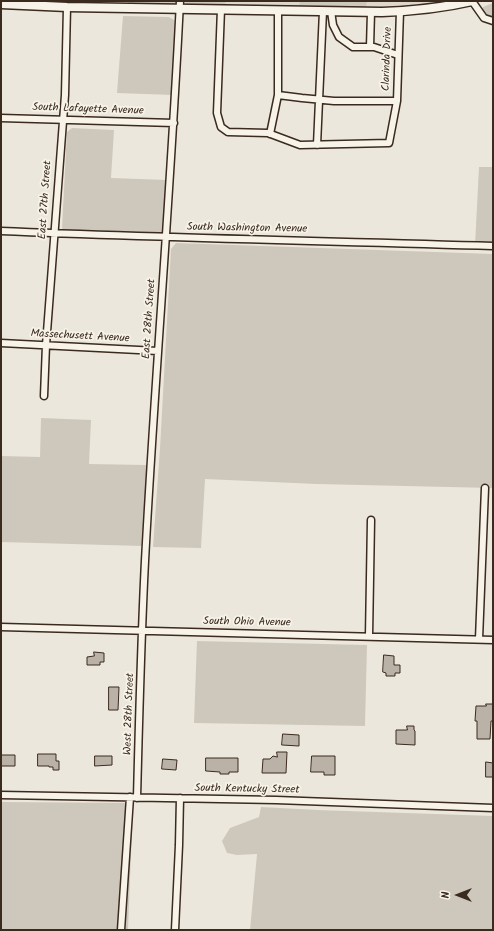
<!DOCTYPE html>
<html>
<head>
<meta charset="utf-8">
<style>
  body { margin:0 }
  #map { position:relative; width:494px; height:931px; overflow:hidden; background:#ece7dc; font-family:Kalam,sans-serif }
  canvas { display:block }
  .frame { position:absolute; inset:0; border:2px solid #3b2a1e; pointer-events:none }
  .north { position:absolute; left:438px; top:875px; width:40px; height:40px; -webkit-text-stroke:3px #f7f3e8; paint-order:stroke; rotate:270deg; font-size:11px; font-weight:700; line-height:16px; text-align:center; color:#3b2a1e }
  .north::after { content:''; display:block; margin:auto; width:14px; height:18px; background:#3b2a1e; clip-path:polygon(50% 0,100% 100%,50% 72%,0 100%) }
</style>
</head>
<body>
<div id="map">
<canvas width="494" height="931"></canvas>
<div class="frame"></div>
<div class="north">N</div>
</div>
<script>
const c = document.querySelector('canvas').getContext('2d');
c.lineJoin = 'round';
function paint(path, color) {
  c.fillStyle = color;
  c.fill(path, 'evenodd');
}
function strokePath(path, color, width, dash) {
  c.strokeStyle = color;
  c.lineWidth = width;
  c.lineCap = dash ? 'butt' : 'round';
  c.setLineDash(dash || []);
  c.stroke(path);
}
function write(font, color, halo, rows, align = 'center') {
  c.font = font + ' Kalam,sans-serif';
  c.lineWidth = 3.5;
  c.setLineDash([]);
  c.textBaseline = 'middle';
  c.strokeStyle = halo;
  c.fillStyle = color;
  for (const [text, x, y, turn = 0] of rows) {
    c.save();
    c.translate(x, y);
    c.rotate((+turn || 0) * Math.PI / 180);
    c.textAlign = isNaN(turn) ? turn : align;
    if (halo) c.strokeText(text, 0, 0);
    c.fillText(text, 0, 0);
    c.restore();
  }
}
paint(new Path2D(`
  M 226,1 L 300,1 L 298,10 L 225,8 Z
  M 367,1 L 470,1 L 366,11 Z`), '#ddd7cc');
paint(new Path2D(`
  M 129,1 L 177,1 L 177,2 L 171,7 L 128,6 Z
  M 185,1 L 226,1 L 225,8 L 192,7 L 186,4 Z
  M 300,1 L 367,1 L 366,11 L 298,10 Z
  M 493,3 L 493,21 L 482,14 L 483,7 Z
  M 123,16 L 169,17 L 174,20 L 176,25 L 172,95 L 117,93 Z
  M 72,128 L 114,130 L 111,178 L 167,180 L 163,232 L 158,234 L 65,232 L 62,228 L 67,132 Z
  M 479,167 L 493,167 L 493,245 L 475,245 Z
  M 176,243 L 493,254 L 493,488 L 316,484 L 205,479 L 201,548 L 153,547 L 160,448 L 171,249 Z
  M 41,418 L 91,420 L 89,464 L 147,465 L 142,546 L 1,542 L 1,456 L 40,457 Z
  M 197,641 L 367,645 L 365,726 L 194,723 Z
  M 1,802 L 133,803 L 128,930 L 1,930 Z
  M 261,807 L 318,810 L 493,816 L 493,930 L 250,930 L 257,854 L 237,855 L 227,853 L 222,841 L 230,828 L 259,817 Z`), '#cec8bc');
const building = new Path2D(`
  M 94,652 L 104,653 L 104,662 L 100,662 L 100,665 L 87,665 L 87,657 L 94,656 Z
  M 384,655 L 394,656 L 394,665 L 400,665 L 400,673 L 395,673 L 395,676 L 386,676 L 386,673 L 383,672 Z
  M 109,687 L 119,687 L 118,710 L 109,710 Z
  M 486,704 L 493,704 L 493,721 L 491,721 L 490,739 L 477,739 L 477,721 L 475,721 L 476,706 L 486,706 Z
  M 407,726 L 414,726 L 414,730 L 415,731 L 415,745 L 396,744 L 396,730 L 407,730 Z
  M 283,734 L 299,735 L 299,746 L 282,745 Z
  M 277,752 L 287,752 L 286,773 L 262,773 L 263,759 L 270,759 L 273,756 L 277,757 Z
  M 38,754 L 56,754 L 56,761 L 59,761 L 59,770 L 53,770 L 53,767 L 49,767 L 49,766 L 38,766 Z
  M 1,755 L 15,755 L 15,766 L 1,766 Z
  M 95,756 L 112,756 L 112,765 L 95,766 Z
  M 312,756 L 335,756 L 335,775 L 324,775 L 324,772 L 311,772 Z
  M 206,758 L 238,758 L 238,772 L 229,772 L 229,774 L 220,774 L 220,772 L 206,771 Z
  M 163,759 L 177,760 L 176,770 L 162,769 Z
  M 486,762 L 493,763 L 493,777 L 486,777 Z`);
paint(building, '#bab2a7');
strokePath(building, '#3b2a1e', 1);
const street = new Path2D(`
  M 472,1 L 484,18 L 493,21
  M 221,9 L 217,113 L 221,127 L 228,132 L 268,133 L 300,145 L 389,143 L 397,101 L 400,11
  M 331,11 L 333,25 L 339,37 L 353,47 L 374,47 L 398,55
  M 370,47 L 371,12
  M 278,95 L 302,98 L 334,101 L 397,101
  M 1,118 L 174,123
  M 270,134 L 278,95 L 278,11
  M 317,145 L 323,11
  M 1,231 C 165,238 329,241 493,246
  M 1,343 L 158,351
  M 44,396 L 46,345 L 65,95 L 67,7
  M 1,627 L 493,640
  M 369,636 L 371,520
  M 479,639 L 485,488
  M 1,795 L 276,800 L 493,808
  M 137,798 C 139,719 141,640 145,561 C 155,374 171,188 180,1
  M 121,930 L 130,797
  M 175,930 L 179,845 L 180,798`);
const secondary = new Path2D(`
  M 1,4 L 67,7 L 382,12 C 412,11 442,8 472,1`);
strokePath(street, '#3b2a1e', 9);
strokePath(secondary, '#3b2a1e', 11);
strokePath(street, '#f7f3e8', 6);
strokePath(secondary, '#f7f3e8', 8);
write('11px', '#3b2a1e', '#f7f3e8', [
  ["Clarinda Drive",388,59,-88],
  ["South Lafayette Avenue",88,110,2],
  ["East 27th Street",46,200,-86],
  ["South Washington Avenue",247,229,1],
  ["East 28th Street",150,319,-86],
  ["Massechusett Avenue",80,337,3],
  ["South Ohio Avenue",247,623,1],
  ["West 28th Street",130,714,-88],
  ["South Kentucky Street",247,790,1]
]);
</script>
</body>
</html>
